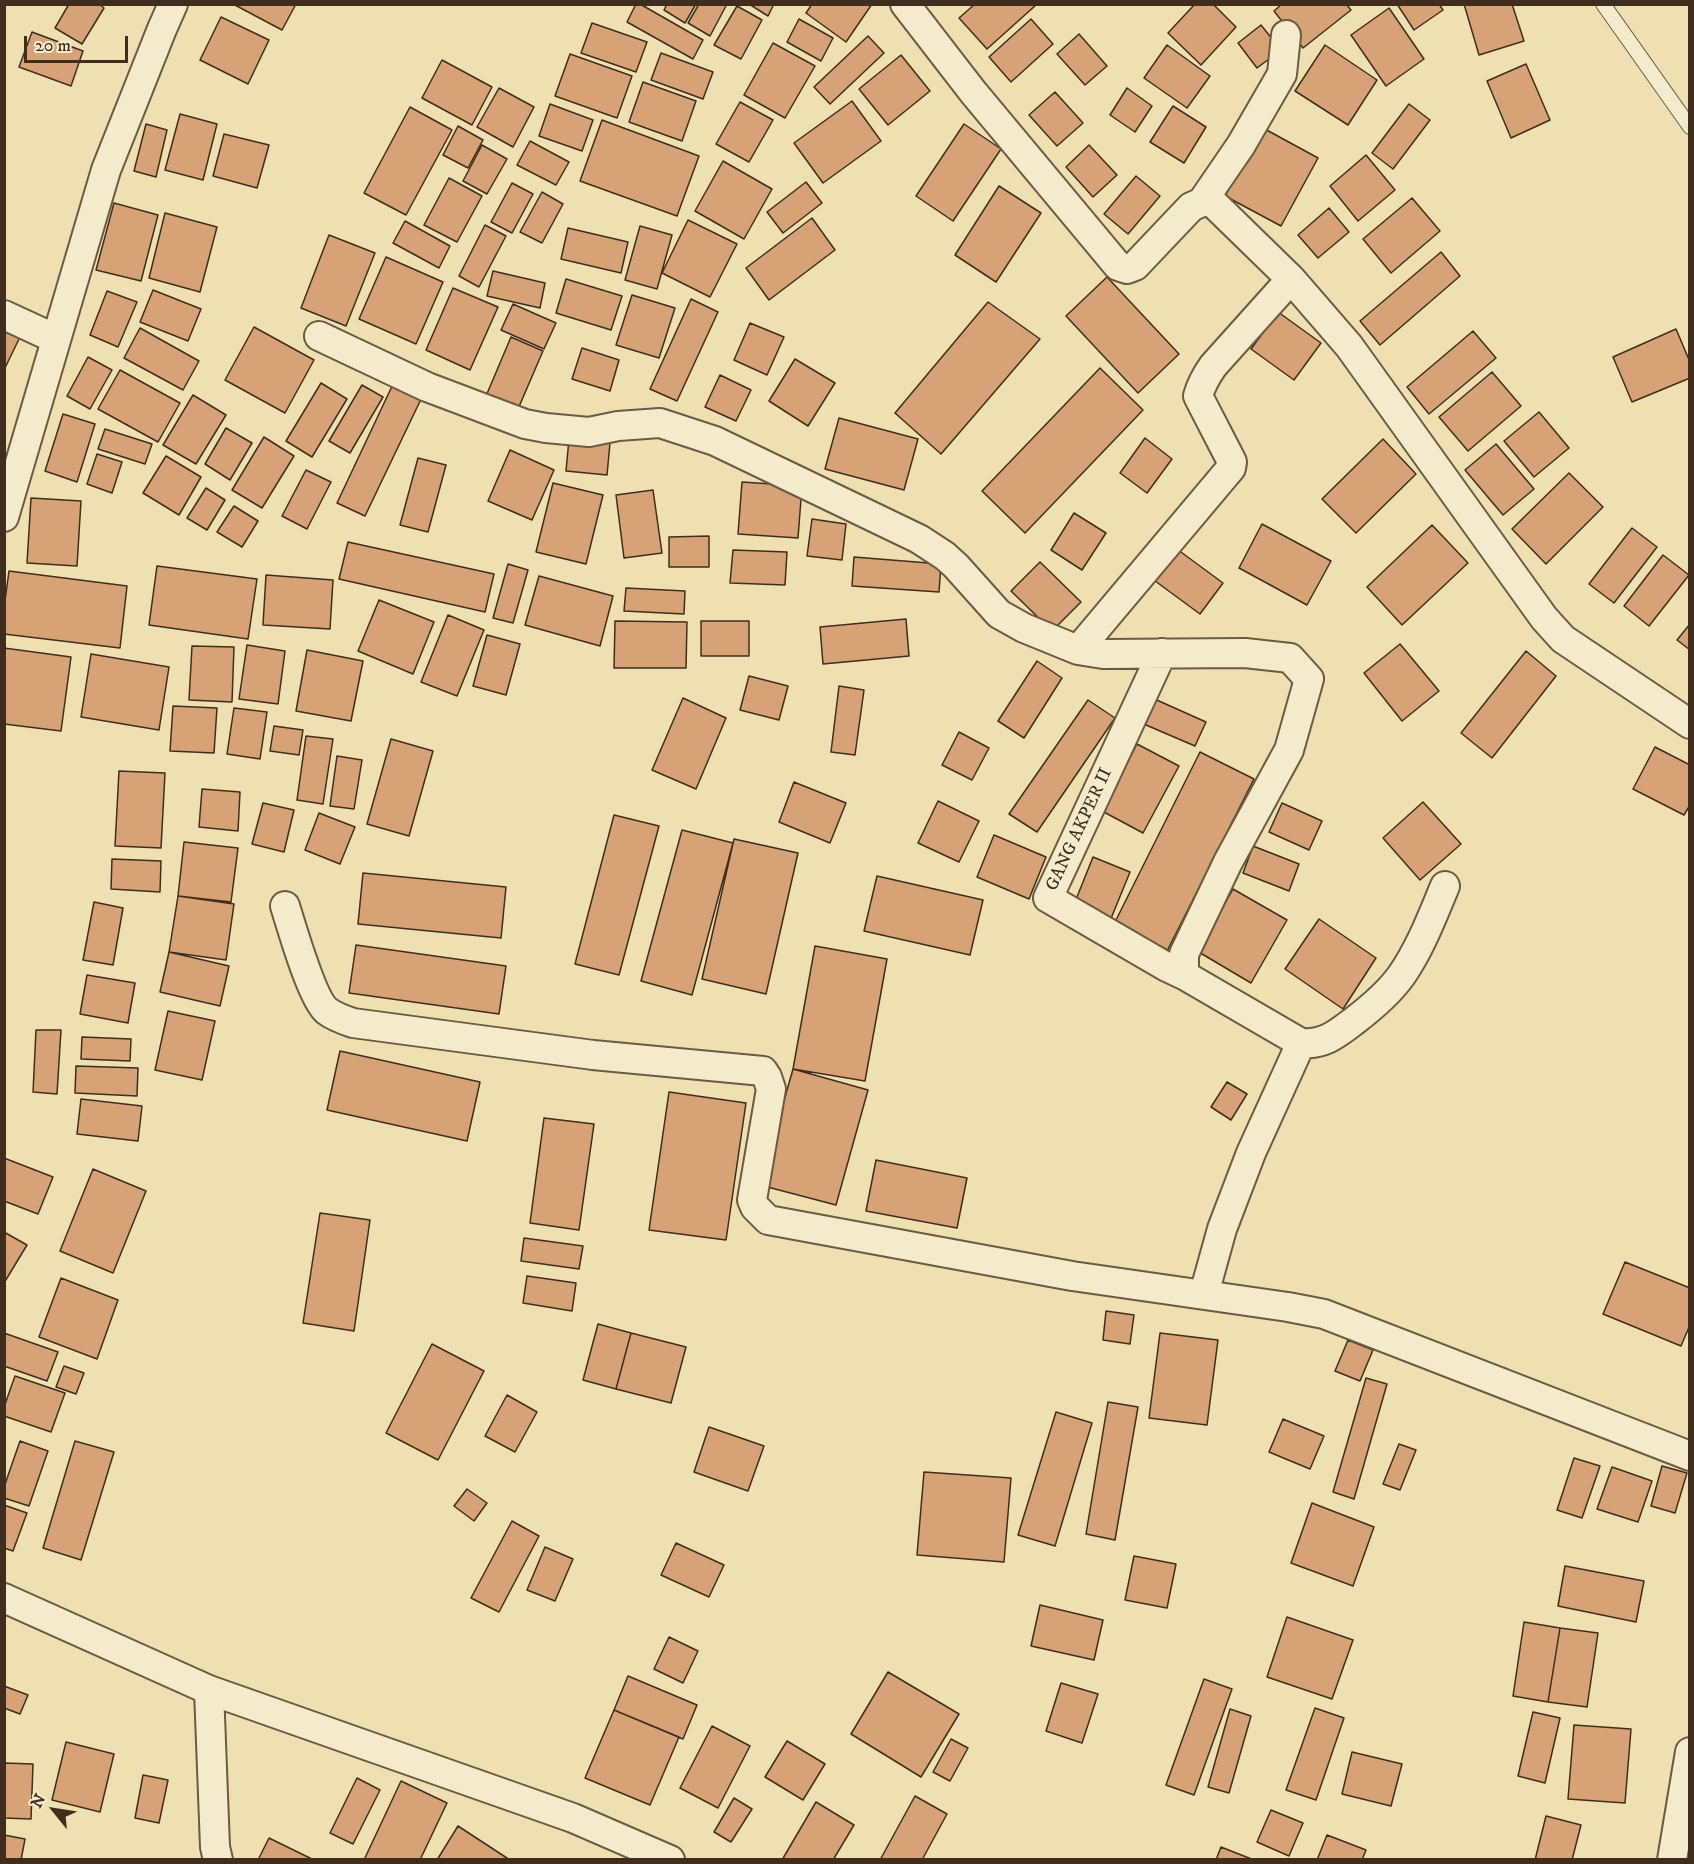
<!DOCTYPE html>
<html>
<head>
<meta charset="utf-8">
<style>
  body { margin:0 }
  #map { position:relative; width:1694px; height:1864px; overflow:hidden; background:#eee0b1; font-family:"IM FELL DW Pica",serif }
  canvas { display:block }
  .frame { position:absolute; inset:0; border:6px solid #402d1e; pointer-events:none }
  .north { position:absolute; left:24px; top:1780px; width:60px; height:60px; -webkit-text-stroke:4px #f4ebcc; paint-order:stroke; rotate:300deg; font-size:16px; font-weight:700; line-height:24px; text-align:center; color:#402d1e }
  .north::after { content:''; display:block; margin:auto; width:21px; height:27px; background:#402d1e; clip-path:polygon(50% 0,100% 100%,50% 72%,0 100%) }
  .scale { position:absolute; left:24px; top:36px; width:104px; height:27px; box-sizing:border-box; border:3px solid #402d1e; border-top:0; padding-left:8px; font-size:18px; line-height:21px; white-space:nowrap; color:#402d1e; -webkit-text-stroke:4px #f4ebcc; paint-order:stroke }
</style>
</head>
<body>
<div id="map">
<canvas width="1694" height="1864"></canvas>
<div class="frame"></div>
<div class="north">N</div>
<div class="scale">20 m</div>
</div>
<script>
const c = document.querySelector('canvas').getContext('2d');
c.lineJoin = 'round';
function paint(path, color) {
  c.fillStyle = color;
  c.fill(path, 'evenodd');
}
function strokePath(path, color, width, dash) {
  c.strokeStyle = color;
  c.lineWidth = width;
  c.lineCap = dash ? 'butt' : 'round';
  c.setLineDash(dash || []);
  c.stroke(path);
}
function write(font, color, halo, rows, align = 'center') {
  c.font = font + ' "IM FELL DW Pica",serif';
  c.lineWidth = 5;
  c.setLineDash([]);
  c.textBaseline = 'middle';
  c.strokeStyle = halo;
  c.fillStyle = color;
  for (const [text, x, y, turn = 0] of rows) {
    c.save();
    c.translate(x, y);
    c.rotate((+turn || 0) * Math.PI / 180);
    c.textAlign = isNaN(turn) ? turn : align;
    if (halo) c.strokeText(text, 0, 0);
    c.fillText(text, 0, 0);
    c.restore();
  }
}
const building = new Path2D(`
  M 69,4 L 99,4 L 104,8 L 82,44 L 55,28 Z
  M 233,4 L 296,4 L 282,30 Z
  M 636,4 L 640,4 L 703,40 L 693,59 L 627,22 Z
  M 667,4 L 696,4 L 685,23 L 664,10 Z
  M 699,4 L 727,4 L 710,36 L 688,23 Z
  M 749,4 L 774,4 L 768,16 Z
  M 812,4 L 872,4 L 846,42 L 806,13 Z
  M 975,4 L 1035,4 L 1036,5 L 987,49 L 959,18 Z
  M 1195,4 L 1213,4 L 1236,27 L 1201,65 L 1168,33 Z
  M 1282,4 L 1346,4 L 1351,10 L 1303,48 L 1274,11 Z
  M 1397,4 L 1439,4 L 1443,10 L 1414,30 Z
  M 1464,4 L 1512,4 L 1524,41 L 1479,55 Z
  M 737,6 L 762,20 L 741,59 L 714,45 Z
  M 1389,8 L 1424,59 L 1386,86 L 1351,35 Z
  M 221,17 L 269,40 L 248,84 L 200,60 Z
  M 799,19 L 833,38 L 821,61 L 787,42 Z
  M 1031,19 L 1053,44 L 1011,82 L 989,57 Z
  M 592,23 L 647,42 L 636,72 L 581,53 Z
  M 1261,25 L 1281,50 L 1257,68 L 1238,43 Z
  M 32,32 L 83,51 L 71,86 L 19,67 Z
  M 1079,34 L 1107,66 L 1085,85 L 1057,54 Z
  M 868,36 L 884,53 L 830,104 L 814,87 Z
  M 773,43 L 815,66 L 785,118 L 744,95 Z
  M 1167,45 L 1210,76 L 1187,108 L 1144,78 Z
  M 1325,45 L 1377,80 L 1348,125 L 1295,91 Z
  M 661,53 L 713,72 L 703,99 L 651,80 Z
  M 570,54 L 632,76 L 617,118 L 555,96 Z
  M 901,55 L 930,91 L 888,125 L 859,89 Z
  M 442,60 L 492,87 L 472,125 L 422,98 Z
  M 1526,64 L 1550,120 L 1511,138 L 1487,81 Z
  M 643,82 L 696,101 L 682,141 L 629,122 Z
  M 499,88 L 534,107 L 513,147 L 477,127 Z
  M 1127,88 L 1152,106 L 1135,132 L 1110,115 Z
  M 1055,92 L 1083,123 L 1057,146 L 1029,115 Z
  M 852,101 L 881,141 L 823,183 L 794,143 Z
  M 740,102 L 773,120 L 749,162 L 716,144 Z
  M 550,104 L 593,120 L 582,151 L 539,136 Z
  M 1409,104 L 1430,120 L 1393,169 L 1372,153 Z
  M 1173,106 L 1206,127 L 1184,163 L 1150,142 Z
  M 410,107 L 452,130 L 406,215 L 364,193 Z
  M 180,114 L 217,124 L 203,180 L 165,170 Z
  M 602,120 L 699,156 L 677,216 L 580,181 Z
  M 146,124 L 167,130 L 156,177 L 134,171 Z
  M 964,124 L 1001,149 L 953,221 L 916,196 Z
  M 458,126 L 483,140 L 468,168 L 443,155 Z
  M 1263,128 L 1318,158 L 1281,226 L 1225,196 Z
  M 224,134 L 269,145 L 257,188 L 213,176 Z
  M 530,141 L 569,162 L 556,185 L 517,165 Z
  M 482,145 L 507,159 L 487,194 L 463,181 Z
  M 1089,145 L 1117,175 L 1093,197 L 1066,167 Z
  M 1366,155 L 1395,190 L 1358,221 L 1330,186 Z
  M 723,161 L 772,189 L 744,239 L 695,211 Z
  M 1136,176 L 1160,196 L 1128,234 L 1104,214 Z
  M 449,178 L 482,196 L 457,242 L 424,225 Z
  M 806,182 L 822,203 L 783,233 L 767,212 Z
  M 512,183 L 533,194 L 512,233 L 491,222 Z
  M 999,186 L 1041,213 L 996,282 L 955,255 Z
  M 542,192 L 563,204 L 542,243 L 520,232 Z
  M 1412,198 L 1440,231 L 1391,273 L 1363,239 Z
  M 114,203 L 158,215 L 141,281 L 96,270 Z
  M 1329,208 L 1349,232 L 1318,258 L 1298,235 Z
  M 165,213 L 217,227 L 200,292 L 149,278 Z
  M 812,218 L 835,250 L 769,300 L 746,268 Z
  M 688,220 L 737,244 L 710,297 L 662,273 Z
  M 405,221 L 450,246 L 439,268 L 393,243 Z
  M 485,225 L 506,236 L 479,287 L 459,276 Z
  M 640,226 L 672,235 L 657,289 L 625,280 Z
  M 568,228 L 628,242 L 621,273 L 561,259 Z
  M 329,235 L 375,253 L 346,326 L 301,308 Z
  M 1441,252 L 1460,276 L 1380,345 L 1360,321 Z
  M 386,257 L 443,282 L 416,344 L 359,319 Z
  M 493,271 L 545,283 L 540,308 L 487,296 Z
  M 1107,277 L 1179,354 L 1138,393 L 1066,316 Z
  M 566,279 L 622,296 L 611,330 L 556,313 Z
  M 453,288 L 498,307 L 470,370 L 426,350 Z
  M 153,290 L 201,309 L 188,341 L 140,322 Z
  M 107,291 L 137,302 L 118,347 L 90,335 Z
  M 632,295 L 675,308 L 659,358 L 616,345 Z
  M 691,299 L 718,312 L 677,401 L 650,389 Z
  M 988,302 L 1040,339 L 941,454 L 895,413 Z
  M 513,304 L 556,323 L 544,349 L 501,330 Z
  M 1278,312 L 1321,343 L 1294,380 L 1251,349 Z
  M 750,323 L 784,337 L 767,375 L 734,360 Z
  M 254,327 L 314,360 L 285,413 L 225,380 Z
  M 140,328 L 199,361 L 183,390 L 124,358 Z
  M 1676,329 L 1690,362 L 1690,378 L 1632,402 L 1613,357 Z
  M 4,330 L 20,337 L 4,370 Z
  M 1473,331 L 1496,358 L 1429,414 L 1407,387 Z
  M 511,337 L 543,351 L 518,409 L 486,396 Z
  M 582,348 L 619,360 L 610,391 L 572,379 Z
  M 88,357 L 112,370 L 90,409 L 67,396 Z
  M 795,359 L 835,383 L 808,426 L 769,401 Z
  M 1100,368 L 1143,410 L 1025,533 L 982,491 Z
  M 120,370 L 180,403 L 158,442 L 98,409 Z
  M 1492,372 L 1521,406 L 1468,451 L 1439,417 Z
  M 720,375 L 751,390 L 736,421 L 705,407 Z
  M 394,382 L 423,395 L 365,516 L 337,503 Z
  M 321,383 L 347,399 L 312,457 L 286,441 Z
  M 362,385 L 383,397 L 350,453 L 329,441 Z
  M 193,395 L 226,415 L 196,464 L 163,445 Z
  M 1539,412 L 1569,448 L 1534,477 L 1504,441 Z
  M 63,414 L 95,424 L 77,482 L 45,471 Z
  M 839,418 L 918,439 L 904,490 L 825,469 Z
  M 226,428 L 252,443 L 230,480 L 205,464 Z
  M 105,429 L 152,444 L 145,464 L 98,449 Z
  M 264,437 L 294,456 L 262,508 L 232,490 Z
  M 1145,438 L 1172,459 L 1147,493 L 1120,473 Z
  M 569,439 L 610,443 L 607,475 L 566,471 Z
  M 1383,439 L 1416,474 L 1356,533 L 1322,499 Z
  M 1496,444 L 1534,489 L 1503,515 L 1465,470 Z
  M 510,450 L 554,470 L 532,520 L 488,501 Z
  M 97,454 L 122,462 L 112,493 L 87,484 Z
  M 166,456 L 201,477 L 179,515 L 143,493 Z
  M 418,458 L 446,465 L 428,532 L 400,525 Z
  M 306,470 L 331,482 L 307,529 L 282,516 Z
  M 1569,473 L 1603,507 L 1546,564 L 1512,529 Z
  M 742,482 L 802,486 L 798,538 L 738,534 Z
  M 553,483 L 603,495 L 586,564 L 536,552 Z
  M 206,488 L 225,500 L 207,530 L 187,518 Z
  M 653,490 L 662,553 L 624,558 L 616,495 Z
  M 31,498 L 81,501 L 77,566 L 27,563 Z
  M 234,506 L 258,521 L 242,547 L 217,532 Z
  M 1074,513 L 1106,533 L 1082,570 L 1051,550 Z
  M 812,519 L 846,524 L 842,560 L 807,556 Z
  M 1262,524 L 1331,561 L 1307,605 L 1239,568 Z
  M 1432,525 L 1468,563 L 1402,625 L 1367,587 Z
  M 1632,528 L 1657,547 L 1614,603 L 1589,584 Z
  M 709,536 L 709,567 L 669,567 L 669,537 Z
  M 348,542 L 494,574 L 485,612 L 339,579 Z
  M 1170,544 L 1223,583 L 1200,614 L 1147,575 Z
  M 733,550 L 787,552 L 785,585 L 730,583 Z
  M 1663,555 L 1689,575 L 1649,626 L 1624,606 Z
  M 854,557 L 941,564 L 939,592 L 852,586 Z
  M 1040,562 L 1081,602 L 1052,631 L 1011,591 Z
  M 508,564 L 528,570 L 513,623 L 493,618 Z
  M 157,566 L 257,579 L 248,639 L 149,625 Z
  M 9,571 L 127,586 L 120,648 L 4,634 L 4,608 Z
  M 266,575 L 333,580 L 330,629 L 263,625 Z
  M 539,576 L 613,596 L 600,646 L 525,625 Z
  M 626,588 L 685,591 L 684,614 L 624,611 Z
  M 379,600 L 434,622 L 413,674 L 358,651 Z
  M 448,615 L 484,630 L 457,696 L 421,682 Z
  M 906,619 L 909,656 L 823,664 L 820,627 Z
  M 615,621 L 687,622 L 686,668 L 614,668 Z
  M 701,621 L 749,621 L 749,656 L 701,656 Z
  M 1690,624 L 1690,650 L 1677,640 Z
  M 487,635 L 520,644 L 506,695 L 473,686 Z
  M 1400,644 L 1439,691 L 1402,721 L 1364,673 Z
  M 247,645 L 285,651 L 278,704 L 239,699 Z
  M 192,646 L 234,647 L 232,702 L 189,700 Z
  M 4,648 L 71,657 L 61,731 L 4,724 Z
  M 307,650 L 363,661 L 351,721 L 296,711 Z
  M 1526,651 L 1556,676 L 1492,758 L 1461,733 Z
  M 91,654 L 169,667 L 159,730 L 81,717 Z
  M 1037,661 L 1062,678 L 1024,738 L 998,721 Z
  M 749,676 L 788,686 L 779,720 L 740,710 Z
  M 839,686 L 864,690 L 855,755 L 831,752 Z
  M 1150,697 L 1206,722 L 1195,746 L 1139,722 Z
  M 683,698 L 726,718 L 696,789 L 652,770 Z
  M 1088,700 L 1115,718 L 1037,832 L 1009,814 Z
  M 173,706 L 217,708 L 214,753 L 170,751 Z
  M 234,708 L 267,712 L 260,759 L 227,754 Z
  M 274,726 L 303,730 L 299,755 L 270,751 Z
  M 959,732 L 989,748 L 972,780 L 942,765 Z
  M 306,736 L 333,739 L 323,804 L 297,800 Z
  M 391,739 L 433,751 L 409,836 L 367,824 Z
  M 1137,744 L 1179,766 L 1143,833 L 1102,811 Z
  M 1655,747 L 1690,765 L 1690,805 L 1684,815 L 1633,789 Z
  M 1200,752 L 1254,779 L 1164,957 L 1111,930 Z
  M 337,756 L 362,760 L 354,809 L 330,806 Z
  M 119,771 L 165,773 L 161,848 L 115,846 Z
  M 794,782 L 846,803 L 830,843 L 779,822 Z
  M 202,789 L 240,792 L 238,831 L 199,827 Z
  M 938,801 L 979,821 L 959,862 L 918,843 Z
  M 1423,802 L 1461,844 L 1420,880 L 1383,838 Z
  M 263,803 L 294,810 L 284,852 L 252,844 Z
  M 1282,803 L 1322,821 L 1309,850 L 1269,832 Z
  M 319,813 L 355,827 L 340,864 L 305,850 Z
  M 614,815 L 659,826 L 619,975 L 575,964 Z
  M 682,830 L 733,843 L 692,995 L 641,981 Z
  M 994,835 L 1046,857 L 1029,899 L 977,877 Z
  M 734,839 L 798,853 L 766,994 L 702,979 Z
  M 184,842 L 238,848 L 231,902 L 178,896 Z
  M 1253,846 L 1299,864 L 1289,891 L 1243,873 Z
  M 1093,857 L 1130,872 L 1110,921 L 1073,907 Z
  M 112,859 L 161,861 L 160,892 L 111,889 Z
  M 363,873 L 506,887 L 501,938 L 358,924 Z
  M 877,876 L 983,900 L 970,955 L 864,931 Z
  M 1233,889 L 1287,920 L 1251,983 L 1197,951 Z
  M 178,896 L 234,904 L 226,960 L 169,952 Z
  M 94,902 L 123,908 L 113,965 L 83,960 Z
  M 1319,919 L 1376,958 L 1343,1009 L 1285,969 Z
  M 356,945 L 506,966 L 499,1014 L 349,993 Z
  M 815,946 L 887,959 L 865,1081 L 793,1069 Z
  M 169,952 L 229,966 L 220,1006 L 160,992 Z
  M 87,975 L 135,983 L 128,1023 L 80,1014 Z
  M 168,1011 L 215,1021 L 202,1080 L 155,1070 Z
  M 36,1030 L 61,1030 L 57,1094 L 33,1092 Z
  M 82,1037 L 131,1039 L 130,1061 L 81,1059 Z
  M 340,1051 L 480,1082 L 467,1141 L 327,1110 Z
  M 76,1066 L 138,1068 L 137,1096 L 75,1093 Z
  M 793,1069 L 868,1090 L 836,1205 L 760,1185 Z
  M 1227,1082 L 1247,1094 L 1231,1120 L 1211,1107 Z
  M 669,1092 L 746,1103 L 726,1240 L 649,1230 Z
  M 81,1099 L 142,1106 L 138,1141 L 77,1134 Z
  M 544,1118 L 594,1124 L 579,1230 L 530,1223 Z
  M 4,1158 L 53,1177 L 38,1214 L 4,1201 Z
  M 876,1160 L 967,1178 L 957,1228 L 866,1211 Z
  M 93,1169 L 146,1191 L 113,1273 L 60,1251 Z
  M 320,1213 L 370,1220 L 354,1331 L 303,1323 Z
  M 4,1232 L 27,1245 L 4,1283 Z
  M 524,1238 L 583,1246 L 579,1269 L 521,1261 Z
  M 1625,1262 L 1690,1288 L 1690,1325 L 1681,1346 L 1603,1314 Z
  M 527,1276 L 576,1283 L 572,1311 L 523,1303 Z
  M 61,1278 L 118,1300 L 97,1359 L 39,1337 Z
  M 1106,1311 L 1134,1315 L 1130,1344 L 1103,1340 Z
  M 598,1324 L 631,1333 L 616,1389 L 583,1380 Z
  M 4,1333 L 58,1352 L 47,1381 L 4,1366 Z
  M 631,1333 L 686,1347 L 671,1403 L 616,1389 Z
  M 1160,1333 L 1218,1340 L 1207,1425 L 1149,1418 Z
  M 1348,1340 L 1373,1350 L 1360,1381 L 1335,1371 Z
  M 432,1344 L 484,1371 L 438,1460 L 386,1433 Z
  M 64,1366 L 84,1373 L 76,1394 L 56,1387 Z
  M 15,1376 L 65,1393 L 51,1432 L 4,1416 L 4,1407 Z
  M 1366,1378 L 1387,1384 L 1354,1499 L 1333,1492 Z
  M 507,1395 L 537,1412 L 515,1452 L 485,1436 Z
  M 1108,1402 L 1138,1407 L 1115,1540 L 1086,1534 Z
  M 1056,1412 L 1092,1423 L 1055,1546 L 1018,1535 Z
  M 1283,1419 L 1324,1436 L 1310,1469 L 1269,1452 Z
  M 709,1427 L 764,1446 L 748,1491 L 694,1472 Z
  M 20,1441 L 48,1451 L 29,1506 L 4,1498 L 4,1487 Z
  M 75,1441 L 114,1452 L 81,1560 L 43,1548 Z
  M 1399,1444 L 1416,1450 L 1400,1490 L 1383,1484 Z
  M 1574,1458 L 1600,1466 L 1582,1518 L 1557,1510 Z
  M 1662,1466 L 1687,1473 L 1675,1513 L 1651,1506 Z
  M 1612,1467 L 1652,1481 L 1638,1522 L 1597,1509 Z
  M 924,1472 L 1011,1478 L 1004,1562 L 917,1555 Z
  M 467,1489 L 487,1503 L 474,1521 L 454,1506 Z
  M 1312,1503 L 1374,1527 L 1353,1586 L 1291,1563 Z
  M 4,1505 L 27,1513 L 13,1551 L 4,1548 Z
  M 512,1521 L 539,1536 L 499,1612 L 471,1598 Z
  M 676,1543 L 724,1565 L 709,1597 L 661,1575 Z
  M 545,1547 L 573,1559 L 555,1601 L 527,1590 Z
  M 1134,1556 L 1176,1564 L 1167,1608 L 1125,1600 Z
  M 1565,1566 L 1644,1581 L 1636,1622 L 1558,1606 Z
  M 1040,1605 L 1103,1620 L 1094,1660 L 1031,1646 Z
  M 1287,1617 L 1353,1640 L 1332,1699 L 1267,1677 Z
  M 1524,1622 L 1560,1628 L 1548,1702 L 1513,1696 Z
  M 1560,1628 L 1598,1633 L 1587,1707 L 1548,1702 Z
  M 669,1637 L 698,1651 L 683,1683 L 654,1669 Z
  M 888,1672 L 959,1714 L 921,1777 L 851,1734 Z
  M 628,1676 L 697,1705 L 683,1739 L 614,1710 Z
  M 1204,1679 L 1232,1689 L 1194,1795 L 1166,1785 Z
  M 1061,1683 L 1098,1694 L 1082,1743 L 1046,1731 Z
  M 4,1686 L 28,1695 L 20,1714 L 4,1708 Z
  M 1315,1708 L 1344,1718 L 1316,1800 L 1286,1790 Z
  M 1230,1709 L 1251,1716 L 1229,1793 L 1208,1787 Z
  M 614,1710 L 679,1737 L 650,1805 L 585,1778 Z
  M 1533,1712 L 1560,1718 L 1545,1783 L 1518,1776 Z
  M 1574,1725 L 1631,1729 L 1625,1803 L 1568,1799 Z
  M 712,1726 L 750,1746 L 718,1808 L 680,1788 Z
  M 951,1739 L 968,1748 L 950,1781 L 933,1772 Z
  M 787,1741 L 825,1764 L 803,1800 L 765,1777 Z
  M 66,1742 L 114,1754 L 100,1812 L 52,1800 Z
  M 1352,1752 L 1402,1764 L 1391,1806 L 1342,1794 Z
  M 4,1763 L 33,1764 L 31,1819 L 4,1818 Z
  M 143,1775 L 168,1780 L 159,1823 L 135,1818 Z
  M 357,1778 L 380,1790 L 353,1844 L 330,1833 Z
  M 401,1781 L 447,1803 L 420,1860 L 364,1860 Z
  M 915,1796 L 947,1814 L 922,1860 L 880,1860 Z
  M 734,1798 L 752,1809 L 731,1842 L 714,1832 Z
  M 816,1802 L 854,1825 L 833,1860 L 782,1860 Z
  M 1271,1810 L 1303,1823 L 1289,1856 L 1257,1842 Z
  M 1546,1816 L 1581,1825 L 1572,1860 L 1535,1860 Z
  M 458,1826 L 510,1860 L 437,1860 Z
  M 4,1835 L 25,1839 L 21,1860 L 4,1860 Z
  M 1327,1835 L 1366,1850 L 1362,1860 L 1317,1860 Z
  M 269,1838 L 314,1860 L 258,1860 Z
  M 1221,1847 L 1254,1860 L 1216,1860 Z`);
paint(building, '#d7a275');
strokePath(building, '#402d1e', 1.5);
const service = new Path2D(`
  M 1603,4 L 1690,127`);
const minor = new Path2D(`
  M 905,4 L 973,92 L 1118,266 L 1127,269 L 1135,266 L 1191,207 L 1202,202 L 1212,202 L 1291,279 L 1349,346 L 1544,618 L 1563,639 L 1690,724
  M 1202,202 L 1241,145 L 1282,74 L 1286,35
  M 4,315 L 56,339
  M 319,336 L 427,387 L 525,424 L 546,428 L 589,432 L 618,426 L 660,423 L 715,441 L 919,539 L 945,556 L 956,566 L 999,614 L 1024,628 L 1078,650 L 1103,654 L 1245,653 L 1290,658 L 1309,679 L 1289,750 L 1228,862 L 1184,954 L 1184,975
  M 4,517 L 106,170 L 162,29 L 173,4
  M 1078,650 L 1231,468 L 1232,462 L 1229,456 L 1198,396 C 1201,385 1206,376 1213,366 L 1291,279
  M 1162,653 L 1048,898 L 1165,966 L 1184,975 L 1301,1043 L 1251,1153 L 1222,1229 L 1204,1294
  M 285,906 C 292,928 312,999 327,1011 C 335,1017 344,1020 353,1023 L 593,1055 L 763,1071 L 767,1077 L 771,1089 L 752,1200 L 755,1207 L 768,1220 L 1072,1276 L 1288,1307 L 1324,1314 L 1690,1456
  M 1301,1043 C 1324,1045 1337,1034 1354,1021 C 1371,1008 1388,994 1401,976 C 1420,949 1432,917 1445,886
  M 4,1598 L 209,1690 L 573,1818 L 670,1860
  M 209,1690 L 215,1847 L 218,1860
  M 1672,1860 L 1690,1752`);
strokePath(service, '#6c5a43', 16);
strokePath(minor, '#6c5a43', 32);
strokePath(service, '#f4ebcc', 14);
strokePath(minor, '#f4ebcc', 28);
write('18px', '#402d1e', '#f4ebcc', [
  ["GANG AKPER II",1080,830,-65]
]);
</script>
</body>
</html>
